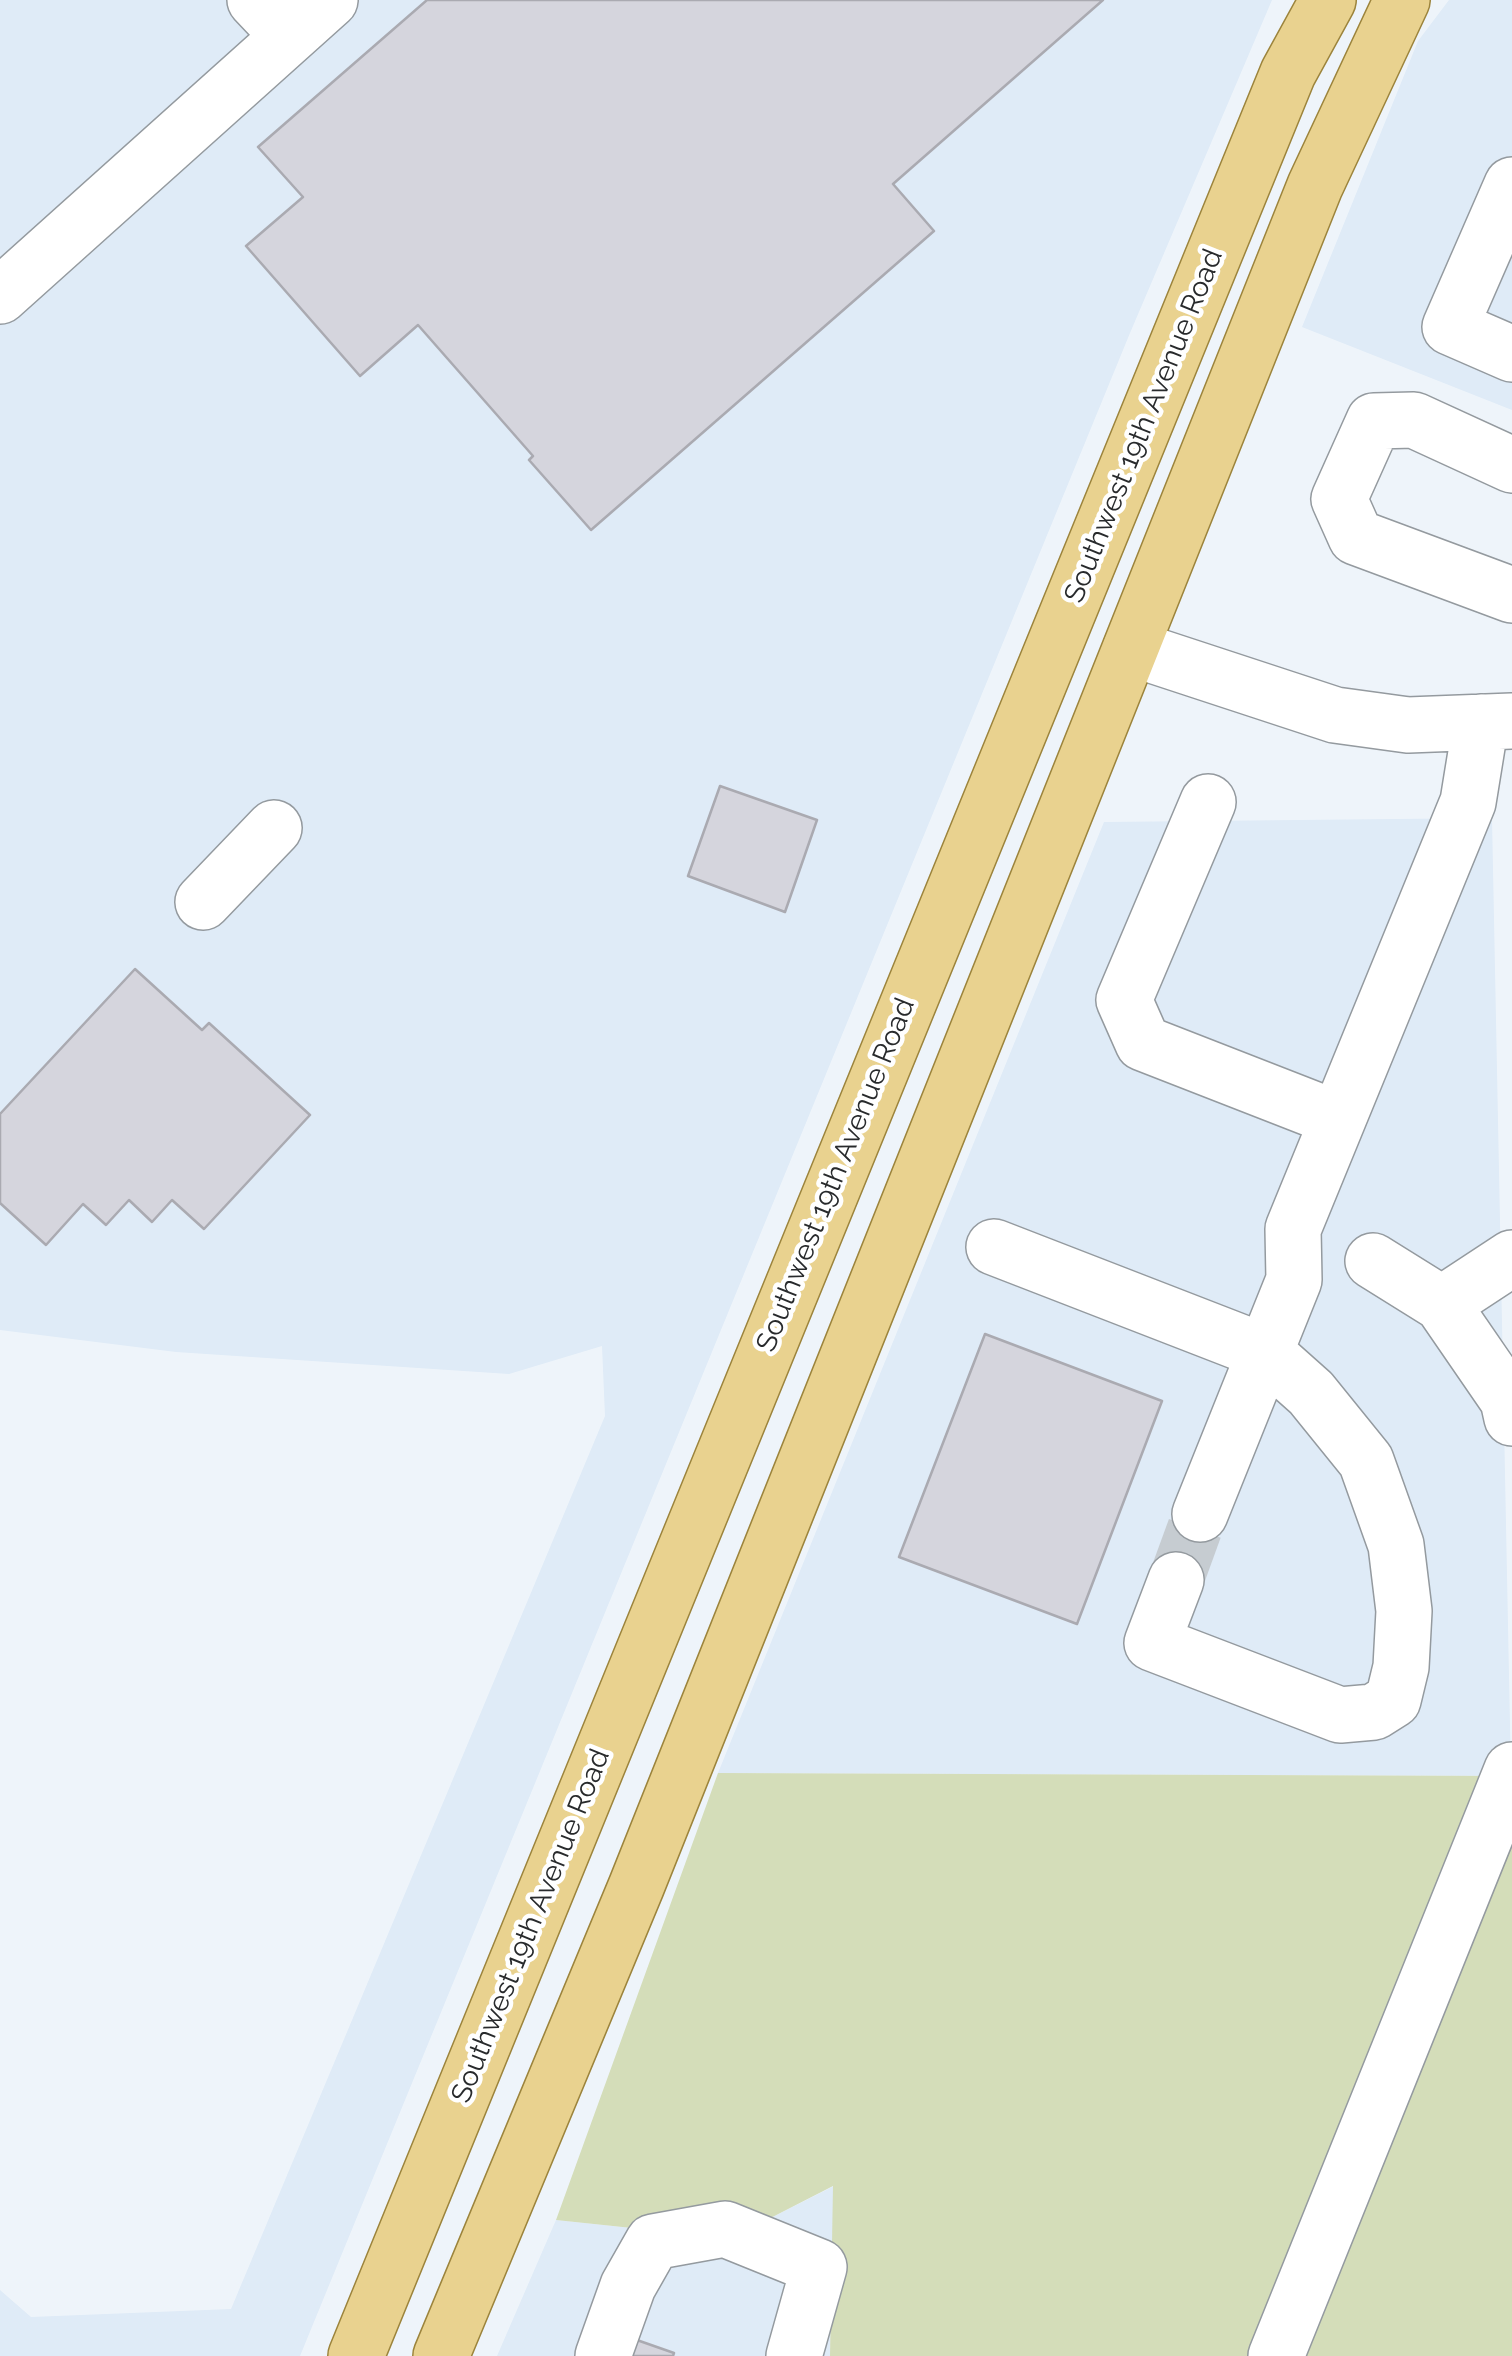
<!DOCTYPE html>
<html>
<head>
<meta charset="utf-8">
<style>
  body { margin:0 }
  canvas { display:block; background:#eef4fa }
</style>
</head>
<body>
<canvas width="1512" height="2356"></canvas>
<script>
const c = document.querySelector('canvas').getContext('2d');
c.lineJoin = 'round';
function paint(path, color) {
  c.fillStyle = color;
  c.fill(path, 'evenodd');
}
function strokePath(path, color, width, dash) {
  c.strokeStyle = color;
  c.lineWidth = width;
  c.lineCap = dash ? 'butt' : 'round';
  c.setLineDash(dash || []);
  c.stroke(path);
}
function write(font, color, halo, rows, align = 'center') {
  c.font = font + ' Raleway,sans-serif';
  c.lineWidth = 9;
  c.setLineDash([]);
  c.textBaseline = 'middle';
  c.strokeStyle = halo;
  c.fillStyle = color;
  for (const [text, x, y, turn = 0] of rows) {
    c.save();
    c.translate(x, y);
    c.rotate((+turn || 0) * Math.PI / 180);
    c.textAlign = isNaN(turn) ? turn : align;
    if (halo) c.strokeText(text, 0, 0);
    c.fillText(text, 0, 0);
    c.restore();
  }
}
paint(new Path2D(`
  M 0,0 L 1272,0 L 1130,333 L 300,2356 L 0,2356 L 0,2290 L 31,2317 L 231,2309 L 605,1416 L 602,1346 L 509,1374 L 176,1352 L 0,1330 Z
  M 1449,0 L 1512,0 L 1512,410 L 1302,327 L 1418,41 Z
  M 1492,818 L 1511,1776 L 718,1773 L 1104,822 Z
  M 834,2186 L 830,2356 L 497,2356 L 556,2220 L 651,2230 L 749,2229 Z`), '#dfebf7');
paint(new Path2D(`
  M 718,1773 L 1512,1776 L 1512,2356 L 830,2356 L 833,2186 L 749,2229 L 651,2230 L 556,2220 Z`), '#d4ddb9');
const building = new Path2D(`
  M 427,0 L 1103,0 L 893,184 L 934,231 L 591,530 L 529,460 L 533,456 L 418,325 L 360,376 L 246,246 L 303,197 L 258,147 Z
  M 720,786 L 817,820 L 785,912 L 688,876 Z
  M 135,969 L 202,1030 L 209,1023 L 310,1115 L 204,1229 L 172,1200 L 152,1222 L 129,1200 L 106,1225 L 83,1204 L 46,1245 L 0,1203 L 0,1114 Z
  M 985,1334 L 1162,1401 L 1077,1624 L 899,1557 Z
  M 634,2339 L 674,2353 L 673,2356 L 628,2356 Z`);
paint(building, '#d5d5dd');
strokePath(building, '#aaaab1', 2.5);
strokePath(new Path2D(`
  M 1176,1580 L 1200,1514`), '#c6ccd1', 55, [55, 28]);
const minor = new Path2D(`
  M 255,0 L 289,36
  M 1512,185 L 1450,327 L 1512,354
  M 0,296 L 330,0
  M 1512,465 L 1414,420 L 1374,421 L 1339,499 L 1356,537 L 1512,595
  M 1131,648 L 1335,715 L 1408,725 L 1512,721
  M 1208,802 L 1124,1000 L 1143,1043 L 1338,1119
  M 203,902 L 274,828
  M 994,1247 L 1265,1352 L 1311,1393 L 1366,1461 L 1396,1545 L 1404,1611 L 1401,1667 L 1393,1700 L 1374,1712 L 1340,1715 L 1152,1643 L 1176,1580
  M 1373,1261 L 1442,1304 L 1508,1400 L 1512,1418
  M 1442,1304 L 1512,1258
  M 1200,1514 L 1294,1280 L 1293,1229 L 1468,802 L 1481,722
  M 603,2356 L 628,2286 L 653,2242 L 725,2229 L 819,2267 L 794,2356
  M 1276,2356 L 1512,1770`);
const major = new Path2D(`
  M 356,2356 L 1288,73 L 1328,0
  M 441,2356 L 636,1887 L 1315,186 L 1402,0`);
strokePath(minor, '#949a9f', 58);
strokePath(major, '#9c843c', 58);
strokePath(minor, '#fff', 55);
strokePath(major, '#e9d28f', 55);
write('28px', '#282a2c', '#fff', [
  ["Southwest 19th Avenue Road",1144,426,-68],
  ["Southwest 19th Avenue Road",836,1175,-68],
  ["Southwest 19th Avenue Road",531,1926,-68]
]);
</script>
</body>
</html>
